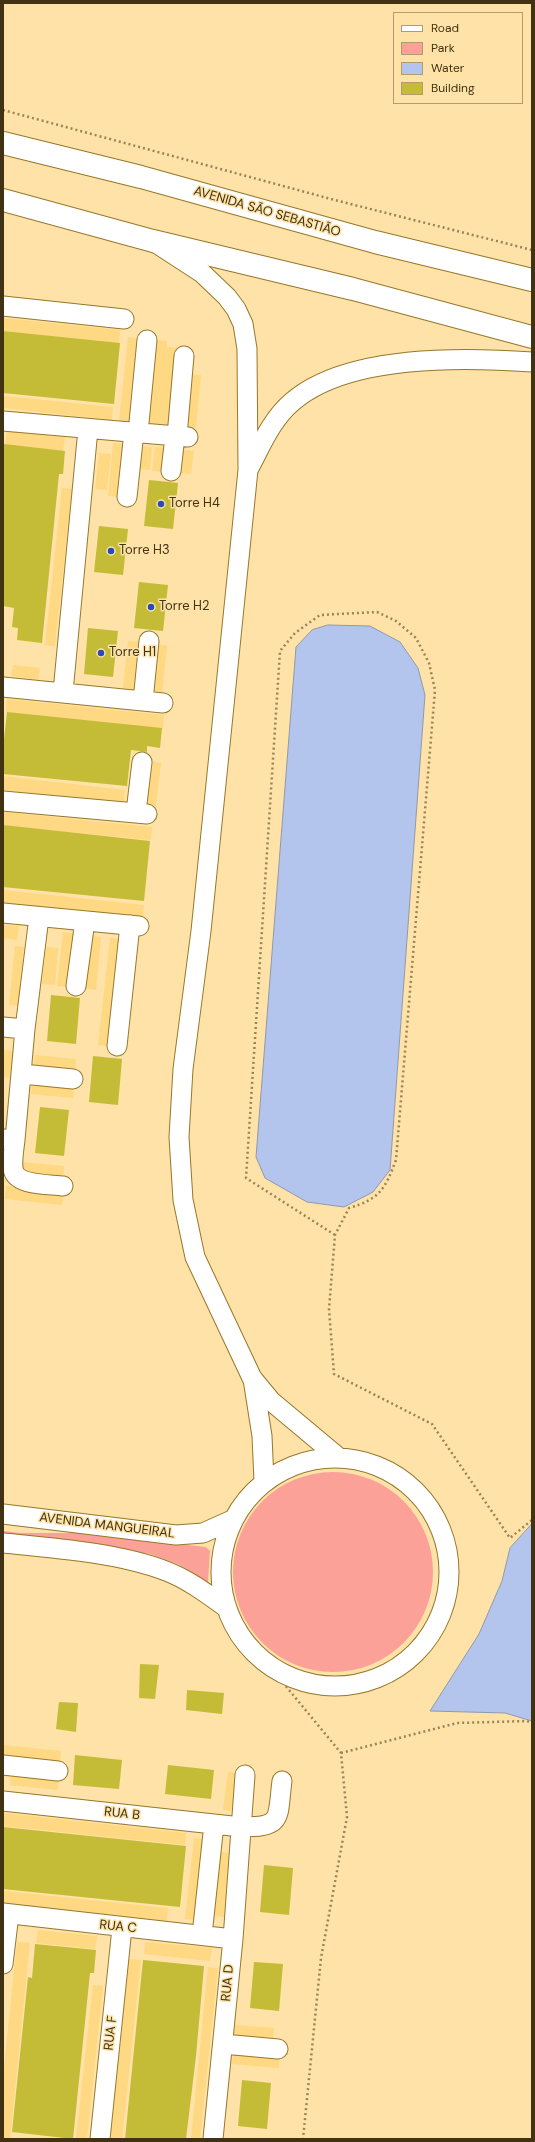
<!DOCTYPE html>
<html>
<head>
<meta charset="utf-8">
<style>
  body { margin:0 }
  #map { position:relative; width:535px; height:2142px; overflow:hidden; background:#fee2a7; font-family:"DM Sans",sans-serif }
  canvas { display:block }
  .frame { position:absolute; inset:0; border:4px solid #403212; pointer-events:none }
  .legend { position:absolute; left:393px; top:12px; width:130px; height:92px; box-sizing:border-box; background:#fee2a7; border:1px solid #b29c6b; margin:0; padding:5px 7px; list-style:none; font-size:12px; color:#403212 }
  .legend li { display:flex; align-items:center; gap:8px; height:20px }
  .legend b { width:20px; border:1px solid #b29c6b }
</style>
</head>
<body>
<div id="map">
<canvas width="535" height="2142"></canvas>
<div class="frame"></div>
<ul class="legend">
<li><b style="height:5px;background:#fff"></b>Road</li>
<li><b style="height:11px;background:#fca198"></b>Park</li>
<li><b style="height:11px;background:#b3c5ec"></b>Water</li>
<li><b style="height:11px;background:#c4bc36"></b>Building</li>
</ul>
</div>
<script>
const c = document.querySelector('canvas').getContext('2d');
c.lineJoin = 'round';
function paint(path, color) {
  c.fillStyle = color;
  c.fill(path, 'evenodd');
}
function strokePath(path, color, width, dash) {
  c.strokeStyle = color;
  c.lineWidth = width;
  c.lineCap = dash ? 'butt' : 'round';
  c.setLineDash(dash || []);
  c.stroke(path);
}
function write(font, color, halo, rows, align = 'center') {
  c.font = font + ' "DM Sans",sans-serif';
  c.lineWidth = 3;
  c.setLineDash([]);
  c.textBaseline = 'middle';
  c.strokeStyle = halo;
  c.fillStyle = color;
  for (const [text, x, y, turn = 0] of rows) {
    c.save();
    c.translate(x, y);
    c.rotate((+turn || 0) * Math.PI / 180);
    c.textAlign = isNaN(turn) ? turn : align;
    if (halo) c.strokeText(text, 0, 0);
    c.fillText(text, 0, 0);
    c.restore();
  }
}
paint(new Path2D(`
  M 3,318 L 120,330 L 119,343 L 3,331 Z
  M 128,337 L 141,339 L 132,422 L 119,421 Z
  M 154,340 L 167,341 L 167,347 L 179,348 L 172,425 L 146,423 Z
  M 188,374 L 201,375 L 196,428 L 184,426 Z
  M 3,396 L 113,407 L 112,420 L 3,408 Z
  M 7,431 L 65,437 L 63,451 L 5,445 Z
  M 113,443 L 126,444 L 121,497 L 108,496 Z
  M 139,446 L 152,447 L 150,470 L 137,469 Z
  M 155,447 L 167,448 L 164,472 L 152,471 Z
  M 180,449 L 194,451 L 191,474 L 178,473 Z
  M 99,453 L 111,454 L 107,490 L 95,489 Z
  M 62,488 L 72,489 L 55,646 L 45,645 Z
  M 128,641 L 141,642 L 135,690 L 123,688 Z
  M 155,644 L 167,646 L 162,693 L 150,691 Z
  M 13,665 L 40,668 L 38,680 L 11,676 Z
  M 7,699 L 164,715 L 163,729 L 6,712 Z
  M 148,761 L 161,763 L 156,806 L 143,804 Z
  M 3,776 L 125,790 L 124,803 L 3,790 Z
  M 3,812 L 152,827 L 151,840 L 3,826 Z
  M 3,890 L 144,905 L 143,918 L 3,903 Z
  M 3,925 L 19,926 L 17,940 L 3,938 Z
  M 63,932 L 75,934 L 69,987 L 57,986 Z
  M 88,935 L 101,937 L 96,990 L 83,988 Z
  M 110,938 L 122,939 L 110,1046 L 98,1045 Z
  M 15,946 L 24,947 L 18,1006 L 9,1005 Z
  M 46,947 L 58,948 L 55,985 L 42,984 Z
  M 3,1050 L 13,1051 L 10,1078 L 3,1077 Z
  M 35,1055 L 76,1059 L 75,1072 L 33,1068 Z
  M 32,1081 L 74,1085 L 73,1098 L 31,1094 Z
  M 22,1162 L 64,1166 L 63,1179 L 21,1175 Z
  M 6,1186 L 63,1192 L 62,1205 L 5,1199 Z
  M 3,1745 L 61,1751 L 60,1764 L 3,1758 Z
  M 11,1772 L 59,1777 L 58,1790 L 10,1785 Z
  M 228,1772 L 240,1773 L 235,1811 L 223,1810 Z
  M 3,1813 L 186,1833 L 185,1845 L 3,1826 Z
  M 194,1838 L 206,1840 L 198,1920 L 185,1919 Z
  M 218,1852 L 231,1853 L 224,1917 L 211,1916 Z
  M 3,1891 L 168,1908 L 167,1921 L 3,1905 Z
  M 38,1930 L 97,1936 L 95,1949 L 36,1943 Z
  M 17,1942 L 30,1943 L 10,2139 L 3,2139 L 3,2077 Z
  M 145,1942 L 212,1948 L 210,1961 L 144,1954 Z
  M 129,1959 L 141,1960 L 122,2139 L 110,2139 Z
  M 208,1967 L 218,1968 L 200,2139 L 191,2139 Z
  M 93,1985 L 103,1986 L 87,2139 L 76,2139 Z
  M 235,2025 L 274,2028 L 273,2041 L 234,2038 Z
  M 233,2051 L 280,2056 L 279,2068 L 232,2064 Z`), '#fed883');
paint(new Path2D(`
  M233 1572a100 100 0 1 1 200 0a100 100 0 1 1-200 0Z
  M 3,1531 L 21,1533 L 78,1533 L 206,1547 L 210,1551 L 208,1582 L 178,1564 L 150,1554 L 3,1535 Z`), '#fca198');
const water = new Path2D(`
  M 328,625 L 370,626 L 400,642 L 418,668 L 425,695 L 390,1170 L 373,1192 L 344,1207 L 307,1202 L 265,1178 L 256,1157 L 296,647 L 312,630 Z
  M 532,1524 L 532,1721 L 505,1713 L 430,1711 L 479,1634 L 502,1581 L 510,1548 Z`);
paint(water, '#b3c5ec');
strokePath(water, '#9099ab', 1);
paint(new Path2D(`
  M 3,331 L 120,343 L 114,404 L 3,393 Z
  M 4,444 L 65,451 L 63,474 L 59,474 L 42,643 L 17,640 L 18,628 L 12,627 L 14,608 L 3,606 Z
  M 149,480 L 178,483 L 173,529 L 144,526 Z
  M 99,526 L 128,529 L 123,575 L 94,572 Z
  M 139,582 L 168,585 L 163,631 L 134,628 Z
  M 88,628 L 118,631 L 113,677 L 84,674 Z
  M 7,712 L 162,728 L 160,748 L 147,746 L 147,752 L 131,750 L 127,786 L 3,774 L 3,749 Z
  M 3,825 L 150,841 L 144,901 L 3,887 Z
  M 51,995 L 80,998 L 76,1044 L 47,1041 Z
  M 93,1056 L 122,1059 L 118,1105 L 89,1102 Z
  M 40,1107 L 69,1110 L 64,1156 L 35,1153 Z
  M 140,1664 L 159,1665 L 155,1699 L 139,1698 Z
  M 187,1690 L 224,1693 L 222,1714 L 186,1710 Z
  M 59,1702 L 78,1703 L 76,1732 L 56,1729 Z
  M 75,1755 L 122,1760 L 119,1789 L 73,1785 Z
  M 168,1765 L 214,1770 L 211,1799 L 165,1794 Z
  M 3,1827 L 186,1846 L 180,1907 L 3,1889 Z
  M 264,1865 L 293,1868 L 289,1915 L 260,1912 Z
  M 35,1944 L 96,1950 L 94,1973 L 90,1973 L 73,2139 L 12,2132 L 28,1977 L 32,1978 Z
  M 143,1960 L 204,1966 L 196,2056 L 186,2139 L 125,2139 Z
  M 254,1962 L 283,1964 L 279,2011 L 250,2008 Z
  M 242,2080 L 271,2083 L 267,2129 L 238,2126 Z`), '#c4bc36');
const minor = new Path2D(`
  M 159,245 L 202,273 L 227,297 L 236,309 L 243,324 L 247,349 L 248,470 L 201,931 L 183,1069 L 179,1137 L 183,1200 L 195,1257 L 252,1378 L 271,1401 L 338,1457
  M 3,306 L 124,319
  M 3,421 L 188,437
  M 138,433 L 147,340
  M 177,436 L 184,356
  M 248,470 C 261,446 271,420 292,402 C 347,354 463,357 532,362
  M 171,471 L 175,436
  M 127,497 L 134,432
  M 3,687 L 163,703
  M 63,692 L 88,429
  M 143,701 L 149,641
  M 3,801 L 147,814
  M 136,812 L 142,762
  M 3,913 L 139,926
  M 76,986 L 85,921
  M 3,1027 L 25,1029
  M 117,1046 L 130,925
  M 22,1074 L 73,1079
  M 3,1139 L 15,1140 L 25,1029 L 39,917
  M 15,1140 C 14,1149 12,1159 13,1168 C 14,1186 49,1184 63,1186
  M 253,1379 L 262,1436 L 264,1481
  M221 1572a114 114 0 1 1 228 0a114 114 0 1 1-228 0Z
  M 3,1514 L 176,1535 L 203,1533 L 232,1520
  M 3,1543 C 54,1548 119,1553 166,1571 C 187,1579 206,1593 224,1606
  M 3,1765 L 58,1771
  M 3,1801 L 241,1827 C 284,1827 277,1819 282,1781
  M 3,1913 L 233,1939
  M 202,1935 L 214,1824
  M 3,1964 L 9,1914
  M 223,2044 L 278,2049
  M 100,2139 L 122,1928
  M 213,2139 L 233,1939 L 245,1775`);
const major = new Path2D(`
  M 3,143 L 141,177 L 375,242 L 532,280
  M 3,200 L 153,241 L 353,289 L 532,337`);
strokePath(minor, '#977729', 21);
strokePath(major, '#977729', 24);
strokePath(new Path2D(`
  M 3,110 L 331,199 L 532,250
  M 335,1235 L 246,1178 L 280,651 L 295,633 L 320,615 L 377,612 L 396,621 L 416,638 L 429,663 L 435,690 L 396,1160 C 385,1189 380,1199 349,1208 L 335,1235 L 329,1309 L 334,1374 L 432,1424 L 510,1538 L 532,1520
  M 270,1667 L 341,1753 L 347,1817 L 321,1958 L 303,2139
  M 341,1753 L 457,1723 L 527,1721 L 532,1723`), '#998458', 2.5, [2, 3]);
strokePath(minor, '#fff', 19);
strokePath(major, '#fff', 22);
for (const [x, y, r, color] of [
  [161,504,4,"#274bba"],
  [111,551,4,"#274bba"],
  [151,607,4,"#274bba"],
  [101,653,4,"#274bba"]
]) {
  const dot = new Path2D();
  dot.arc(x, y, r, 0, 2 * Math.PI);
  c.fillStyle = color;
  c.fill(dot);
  strokePath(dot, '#fee2a7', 1.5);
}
write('13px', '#403212', '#fee2a7', [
  ["AVENIDA SÃO SEBASTIÃO",267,212,16],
  ["AVENIDA MANGUEIRAL",107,1526,7],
  ["RUA B",122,1814,6],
  ["RUA C",118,1927,6],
  ["RUA D",228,1983,-85],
  ["RUA F",111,2033,-84]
]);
write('13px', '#403212', '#fee2a7', [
  ["Torre H4",169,504],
  ["Torre H3",119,551],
  ["Torre H2",159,607],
  ["Torre H1",109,653]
], 'left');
</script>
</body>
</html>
